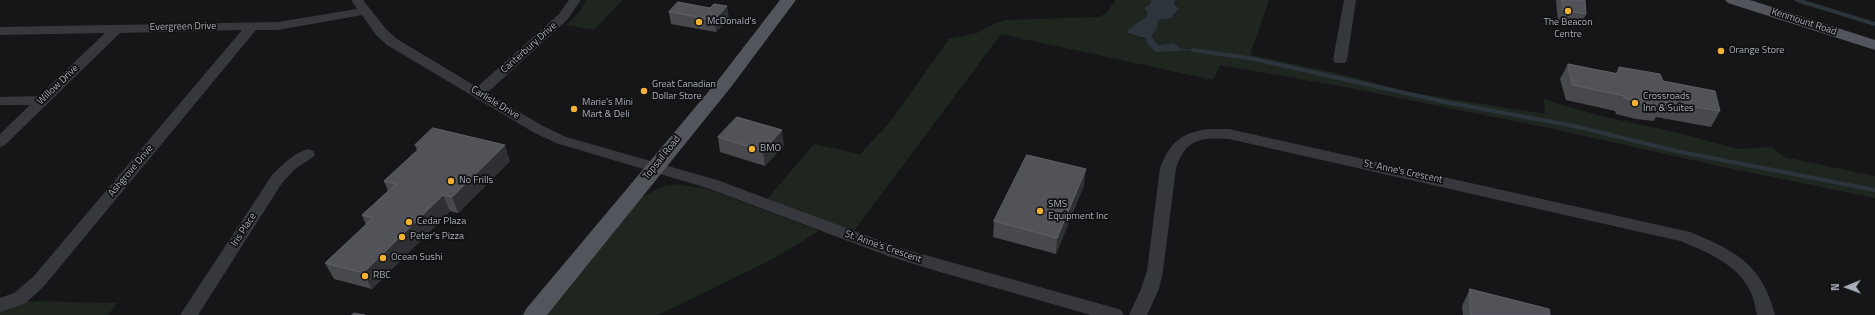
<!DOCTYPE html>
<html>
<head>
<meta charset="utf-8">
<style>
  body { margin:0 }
  #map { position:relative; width:1875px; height:315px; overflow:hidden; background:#161618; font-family:"Titillium Web",sans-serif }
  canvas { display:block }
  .north { position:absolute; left:1827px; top:267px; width:40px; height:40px; -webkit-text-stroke:3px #111113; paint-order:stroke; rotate:269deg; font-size:11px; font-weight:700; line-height:16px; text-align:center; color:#a8adb8 }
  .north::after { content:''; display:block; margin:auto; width:14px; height:18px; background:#a8adb8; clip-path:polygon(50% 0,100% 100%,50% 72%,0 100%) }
</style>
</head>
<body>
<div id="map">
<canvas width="1875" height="315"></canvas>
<div class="north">N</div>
</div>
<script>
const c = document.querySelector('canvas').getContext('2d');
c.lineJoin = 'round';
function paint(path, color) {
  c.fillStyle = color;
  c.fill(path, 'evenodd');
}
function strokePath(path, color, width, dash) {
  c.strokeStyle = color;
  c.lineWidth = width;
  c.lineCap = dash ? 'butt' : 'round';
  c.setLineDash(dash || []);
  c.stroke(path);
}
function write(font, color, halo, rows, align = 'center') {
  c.font = font + ' "Titillium Web",sans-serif';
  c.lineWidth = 3.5;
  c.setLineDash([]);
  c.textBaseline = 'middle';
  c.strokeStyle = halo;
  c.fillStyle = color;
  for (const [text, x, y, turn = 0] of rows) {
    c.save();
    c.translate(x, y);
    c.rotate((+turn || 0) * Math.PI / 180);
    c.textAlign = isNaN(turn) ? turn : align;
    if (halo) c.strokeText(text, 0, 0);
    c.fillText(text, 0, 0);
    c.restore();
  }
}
paint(new Path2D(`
  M 586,0 L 623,0 L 594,30 L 566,25 L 579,12 Z
  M 1116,0 L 1151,0 L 1151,3 L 1146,6 L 1147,16 L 1139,38 L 1147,39 L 1146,42 L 1150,46 L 1174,51 L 1191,50 L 1180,48 L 1174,43 L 1158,45 L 1151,36 L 1158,20 L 1171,18 L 1179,8 L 1174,5 L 1175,0 L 1269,0 L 1250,55 L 1345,75 L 1408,92 L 1545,114 L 1544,98 L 1556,103 L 1605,117 L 1675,132 L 1738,149 L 1771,147 L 1784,157 L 1875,176 L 1875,198 L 1723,167 L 1558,130 L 1345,87 L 1220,65 L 1213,80 L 1001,34 L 853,232 L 767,199 L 814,144 L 860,154 L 890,122 L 949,39 L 977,33 L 996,23 L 1006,20 L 1098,17 L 1105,14 Z
  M 678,184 L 707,189 L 819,231 L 771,260 L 658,315 L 546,315 L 638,199 L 661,187 Z
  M 24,301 L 117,303 L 108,315 L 0,315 L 0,311 Z`), '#1e261f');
paint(new Path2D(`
  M 1151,0 L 1175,0 L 1174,5 L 1179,8 L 1171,18 L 1158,20 L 1157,28 L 1151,36 L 1158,45 L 1174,43 L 1180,48 L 1193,50 L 1155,52 L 1146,42 L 1147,39 L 1126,32 L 1147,16 L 1147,12 L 1144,8 L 1151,3 Z`), '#2c353c');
strokePath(new Path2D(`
  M 1797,0 L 1875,24
  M 1193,50 L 1254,59 L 1445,102 L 1574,126 L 1676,151 L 1875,190`), '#2c353c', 4);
paint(new Path2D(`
  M 351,0 L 363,0 L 386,29 L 397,39 L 477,87 L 559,14 L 569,0 L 581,0 L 567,20 L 487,93 L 543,126 L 566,137 L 717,180 L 900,248 L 1115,308 L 1121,310 L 1124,315 L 1091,315 L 940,272 L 888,256 L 707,188 L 556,143 L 533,132 L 387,45 L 376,35 L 362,15 L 278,30 L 256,30 L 45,285 L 26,303 L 0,312 L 0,298 L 14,293 L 33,277 L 242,30 L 120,33 L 5,145 L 0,147 L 0,134 L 30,105 L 0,105 L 0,97 L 39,96 L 105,33 L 0,35 L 0,27 L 278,22 L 357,9 Z
  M 1344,0 L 1356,0 L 1347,60 L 1345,63 L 1335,63 L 1333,60 Z
  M 1208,129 L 1229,129 L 1690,232 C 1736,251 1762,264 1775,315 L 1757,315 C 1755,307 1754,298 1750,291 C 1738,264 1705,251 1680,241 L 1229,139 C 1200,137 1186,139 1176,168 L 1163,271 L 1159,289 L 1147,315 L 1129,315 L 1141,289 L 1147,271 L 1160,168 C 1170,143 1180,133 1208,129 Z
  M 308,149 L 313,151 L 315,154 L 313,157 L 295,169 L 282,183 L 198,315 L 180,315 L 272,175 C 282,165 294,153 308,149 Z`), '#37383d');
paint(new Path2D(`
  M 780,0 L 796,0 L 731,87 L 547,315 L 523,315 L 526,309 L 719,79 Z
  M 1725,0 L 1750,0 L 1875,40 L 1875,50 L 1728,3 Z`), '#53555c');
paint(new Path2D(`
  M 1556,0 L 1585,0 L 1586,14 L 1581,26 L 1558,22 Z
  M 669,12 L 729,18 L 716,32 L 671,24 Z
  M 1568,64 L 1616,73 L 1619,67 L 1663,81 L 1720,111 L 1711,127 L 1656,117 L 1654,121 L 1636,119 L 1616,114 L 1615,111 L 1566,100 L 1560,79 Z
  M 718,137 L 784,145 L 765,166 L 720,152 Z
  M 415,145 L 510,161 L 458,213 L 450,211 L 372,289 L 334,279 L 325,263 L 366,225 L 362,215 L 388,191 L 384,181 L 417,151 Z
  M 1084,185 L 1056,254 L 993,237 L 994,221 Z
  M 1470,289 L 1550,315 L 1463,315 L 1462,306 Z`), '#47494d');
paint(new Path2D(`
  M 727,6 L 729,18 L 716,32 L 714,20 Z
  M 782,130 L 784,145 L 765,166 L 763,151 Z
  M 505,145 L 510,161 L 458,213 L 452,197 Z
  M 1086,169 L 1084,185 L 1056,254 L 1057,238 Z
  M 443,195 L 450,211 L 372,289 L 363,273 Z`), '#2f3033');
const building = new Path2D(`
  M 1562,0 L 1585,0 L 1586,14 L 1563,10 Z
  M 678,2 L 710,8 L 714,4 L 727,6 L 714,20 L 669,12 Z
  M 1568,64 L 1618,74 L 1619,67 L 1660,74 L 1663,81 L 1715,91 L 1720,111 L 1663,102 L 1663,105 L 1645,104 L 1624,98 L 1624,96 L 1573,85 Z
  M 737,117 L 782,130 L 763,151 L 718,137 Z
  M 433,128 L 505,145 L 452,197 L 443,195 L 363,273 L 325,263 L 373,218 L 362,215 L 396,184 L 384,181 L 422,146 L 415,145 Z
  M 1027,155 L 1086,169 L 1057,238 L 994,221 Z
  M 1470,289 L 1549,309 L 1550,315 L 1471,315 Z
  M 354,313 L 365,315 L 352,315 Z`);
paint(building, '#525359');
strokePath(building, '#5f6168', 1);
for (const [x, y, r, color] of [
  [1568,11,4,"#f2b134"],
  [699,22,4,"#f2b134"],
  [1721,51,4,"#f2b134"],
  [644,91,4,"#f2b134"],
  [1635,103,4,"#f2b134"],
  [574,109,4,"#f2b134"],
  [752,149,4,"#f2b134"],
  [451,181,4,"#f2b134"],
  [1040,211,4,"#f2b134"],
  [409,222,4,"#f2b134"],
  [402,237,4,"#f2b134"],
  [383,258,4,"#f2b134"],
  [365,276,4,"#f2b134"]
]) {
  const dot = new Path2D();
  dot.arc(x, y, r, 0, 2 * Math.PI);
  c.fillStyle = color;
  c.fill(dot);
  strokePath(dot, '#111113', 1.5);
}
write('10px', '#a8adb8', '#111113', [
  ["McDonald's",707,22],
  ["The Beacon",1568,23,"center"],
  ["Centre",1568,35,"center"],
  ["Orange Store",1729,51],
  ["Great Canadian",652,85],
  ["Dollar Store",652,97],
  ["Crossroads",1643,97],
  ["Inn & Suites",1643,109],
  ["Marie's Mini",582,103],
  ["Mart & Deli",582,115],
  ["BMO",760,149],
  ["No Frills",459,181],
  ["SMS",1048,205],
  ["Equipment Inc",1048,217],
  ["Cedar Plaza",417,222],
  ["Peter's Pizza",410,237],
  ["Ocean Sushi",391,258],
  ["RBC",373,276]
], 'left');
write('10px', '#a8adb8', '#111113', [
  ["Kenmount Road",1804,22,18],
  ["Evergreen Drive",183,27,-1],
  ["Canterbury Drive",529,48,-42],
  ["Willow Drive",58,85,-44],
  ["Carlisle Drive",495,103,31],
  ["Topsail Road",662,158,-51],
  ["Ashgrove Drive",131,171,-50],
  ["St. Anne's Crescent",1403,172,12],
  ["Iris Place",244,230,-57],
  ["St. Anne's Crescent",883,247,19]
]);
</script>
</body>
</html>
